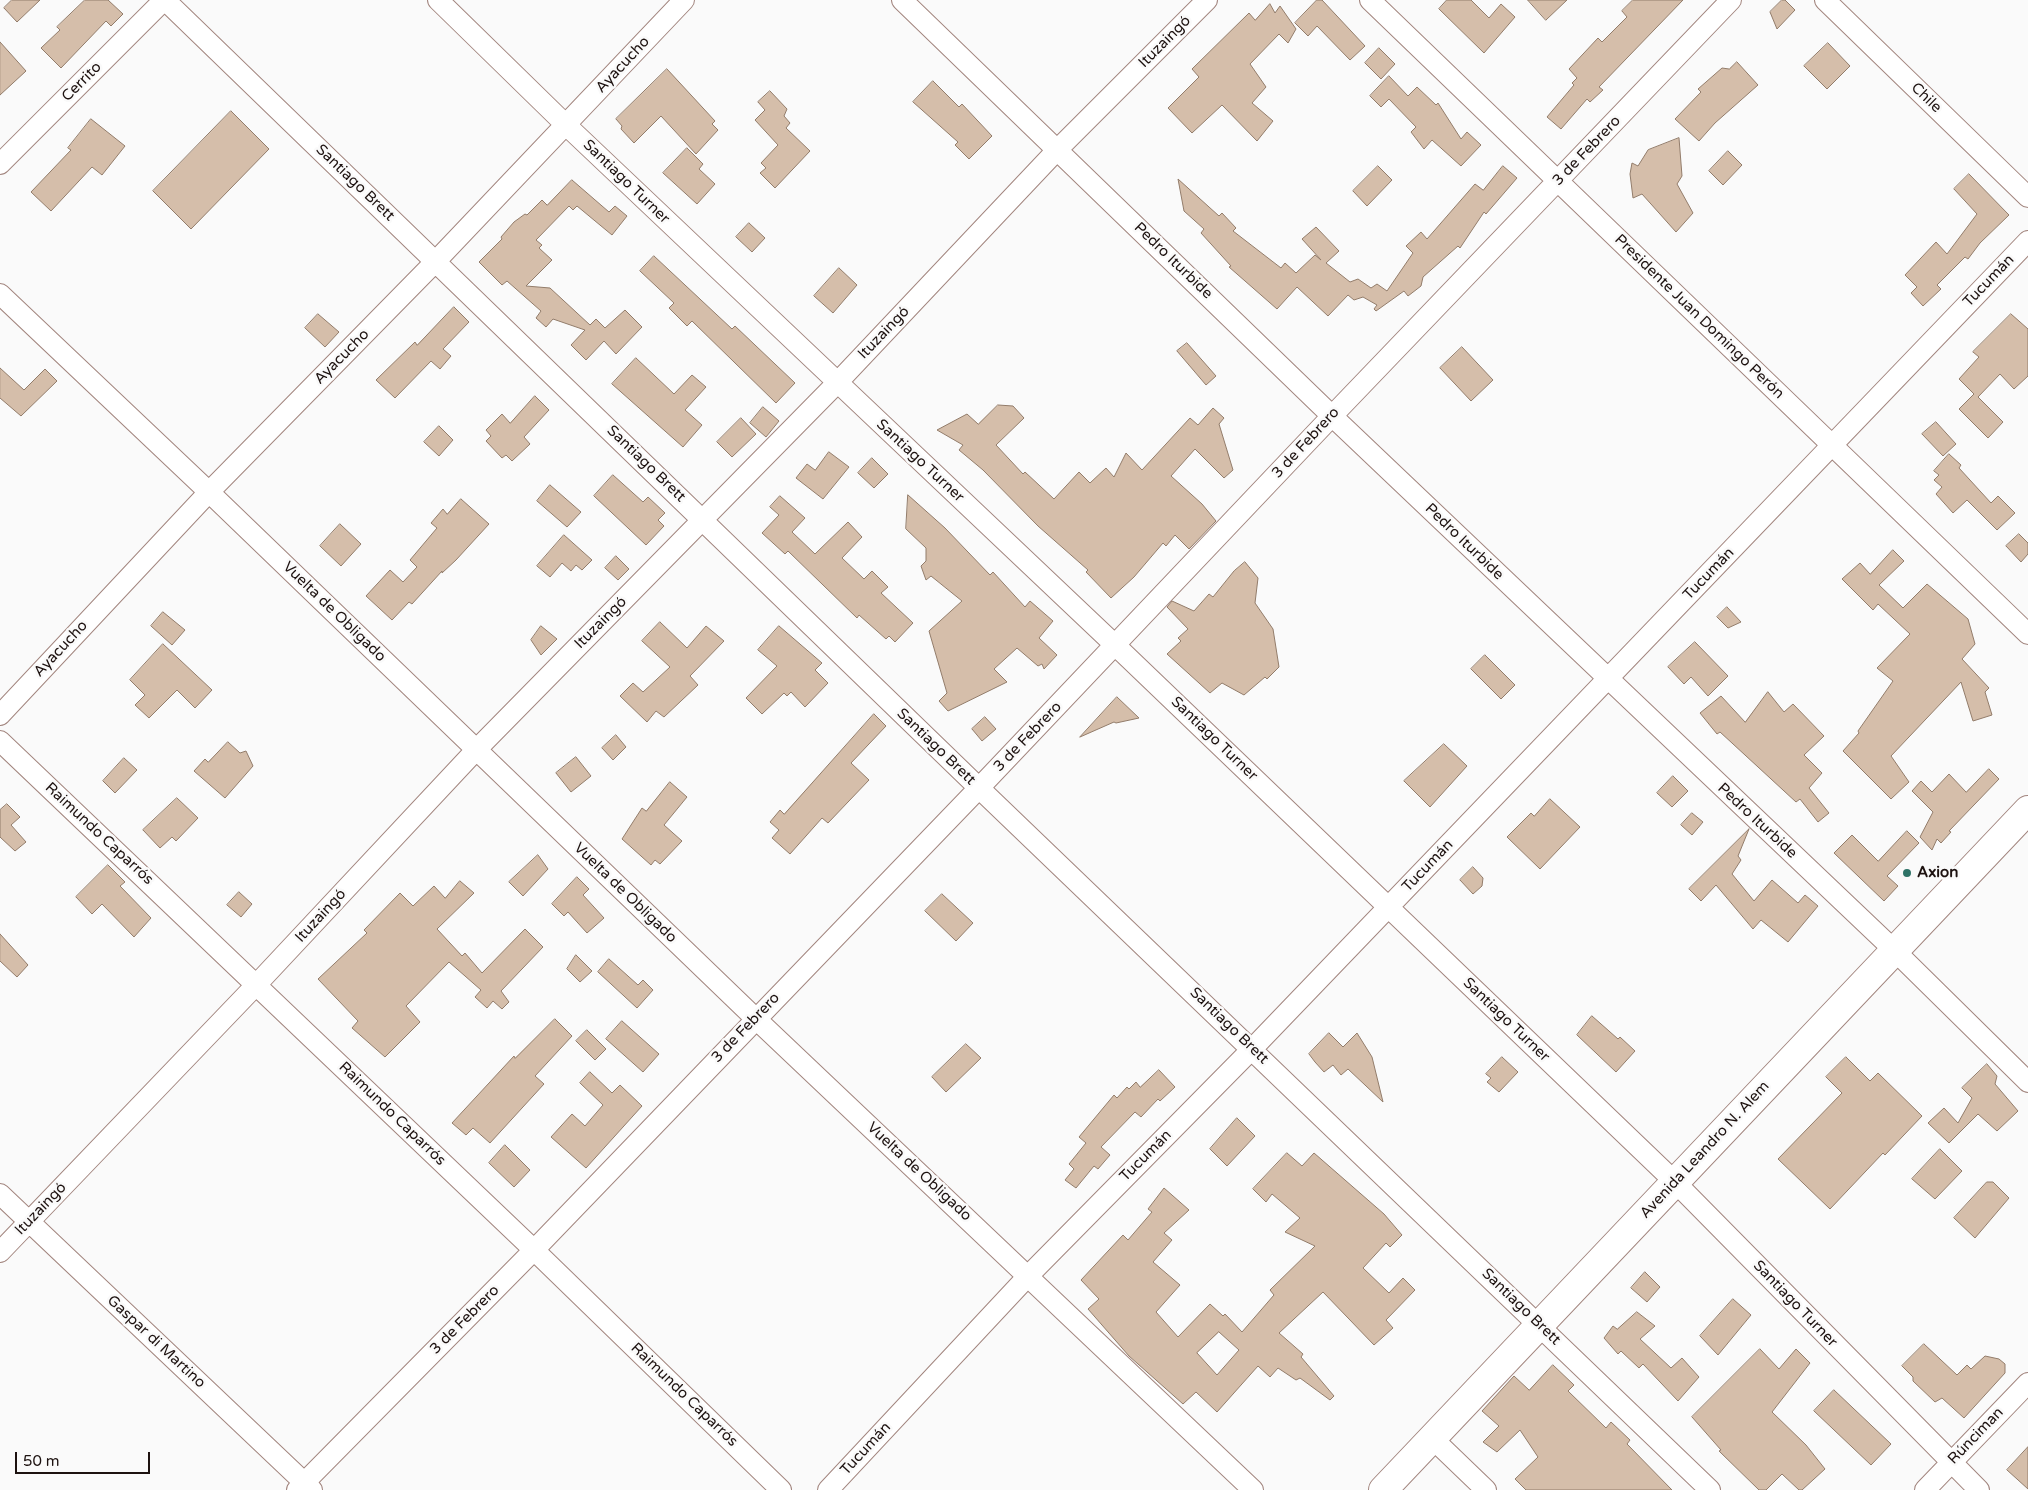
<!DOCTYPE html>
<html>
<head>
<meta charset="utf-8">
<style>
  body { margin:0 }
  #map { position:relative; width:2028px; height:1490px; overflow:hidden; background:#fafafa; font-family:"Varela Round",sans-serif }
  canvas { display:block }
  .scale { position:absolute; left:15px; top:1452px; width:135px; height:22px; box-sizing:border-box; border:2px solid #1d1210; border-top:0; padding-left:6px; font-size:15px; line-height:18px; white-space:nowrap; color:#1d1210; -webkit-text-stroke:4px #fafafa; paint-order:stroke }
</style>
</head>
<body>
<div id="map">
<canvas width="2028" height="1490"></canvas>
<div class="scale">50 m</div>
</div>
<script>
const c = document.querySelector('canvas').getContext('2d');
c.lineJoin = 'round';
function paint(path, color) {
  c.fillStyle = color;
  c.fill(path, 'evenodd');
}
function strokePath(path, color, width, dash) {
  c.strokeStyle = color;
  c.lineWidth = width;
  c.lineCap = dash ? 'butt' : 'round';
  c.setLineDash(dash || []);
  c.stroke(path);
}
function write(font, color, halo, rows, align = 'center') {
  c.font = font + ' "Varela Round",sans-serif';
  c.lineWidth = 5;
  c.setLineDash([]);
  c.textBaseline = 'middle';
  c.strokeStyle = halo;
  c.fillStyle = color;
  for (const [text, x, y, turn = 0] of rows) {
    c.save();
    c.translate(x, y);
    c.rotate((+turn || 0) * Math.PI / 180);
    c.textAlign = isNaN(turn) ? turn : align;
    if (halo) c.strokeText(text, 0, 0);
    c.fillText(text, 0, 0);
    c.restore();
  }
}
const building = new Path2D(`
  M 12,0 L 40,0 L 17,22 L 4,8 Z
  M 85,0 L 108,0 L 123,14 L 111,26 L 106,21 L 61,68 L 41,48 L 60,30 L 57,27 Z
  M 1317,0 L 1322,0 L 1365,46 L 1350,60 L 1317,26 L 1308,36 L 1295,23 Z
  M 1447,0 L 1471,0 L 1489,18 L 1501,4 L 1515,17 L 1484,53 L 1439,9 Z
  M 1528,0 L 1567,0 L 1546,20 Z
  M 1633,0 L 1683,0 L 1599,87 L 1603,90 L 1590,102 L 1587,99 L 1561,129 L 1547,117 L 1574,85 L 1572,83 L 1577,78 L 1569,69 L 1598,38 L 1602,42 L 1627,17 L 1622,11 Z
  M 1782,0 L 1785,0 L 1795,10 L 1777,29 L 1770,12 Z
  M 1270,4 L 1275,13 L 1280,6 L 1296,29 L 1288,43 L 1279,34 L 1250,64 L 1266,87 L 1252,103 L 1273,121 L 1257,141 L 1222,105 L 1192,133 L 1168,108 L 1199,77 L 1192,69 L 1249,13 L 1255,20 Z
  M 0,42 L 26,71 L 0,95 Z
  M 1828,43 L 1850,66 L 1827,89 L 1804,66 Z
  M 1379,48 L 1395,64 L 1381,79 L 1365,63 Z
  M 1737,62 L 1758,85 L 1715,123 L 1699,141 L 1675,119 L 1701,92 L 1698,89 L 1722,68 L 1729,69 Z
  M 667,69 L 715,121 L 712,124 L 718,130 L 696,154 L 661,116 L 634,143 L 621,129 L 622,126 L 616,119 Z
  M 1389,76 L 1408,96 L 1417,87 L 1436,105 L 1438,103 L 1461,139 L 1467,132 L 1481,145 L 1461,166 L 1432,140 L 1424,149 L 1411,132 L 1416,127 L 1389,99 L 1381,107 L 1370,96 Z
  M 933,81 L 959,107 L 962,104 L 992,136 L 969,159 L 955,145 L 958,142 L 913,102 Z
  M 770,91 L 787,109 L 784,116 L 790,123 L 786,128 L 810,151 L 775,188 L 760,173 L 766,168 L 761,163 L 778,145 L 755,120 L 765,110 L 758,102 Z
  M 231,111 L 269,149 L 191,229 L 153,191 Z
  M 91,119 L 125,146 L 102,175 L 92,167 L 51,211 L 31,192 L 71,150 L 68,148 Z
  M 1679,138 L 1682,176 L 1677,184 L 1693,213 L 1676,232 L 1642,194 L 1633,198 L 1630,174 L 1632,163 L 1638,166 L 1648,150 Z
  M 687,148 L 703,164 L 699,169 L 715,184 L 697,204 L 663,173 Z
  M 1728,151 L 1742,165 L 1723,185 L 1709,171 Z
  M 1378,166 L 1392,180 L 1367,206 L 1353,191 Z
  M 1503,166 L 1517,178 L 1486,214 L 1484,212 L 1460,248 L 1458,246 L 1423,277 L 1421,286 L 1408,296 L 1404,291 L 1376,311 L 1374,309 L 1377,305 L 1363,297 L 1354,300 L 1348,295 L 1328,316 L 1297,287 L 1277,309 L 1229,267 L 1231,266 L 1201,233 L 1204,229 L 1184,211 L 1178,179 L 1219,216 L 1222,213 L 1236,228 L 1233,231 L 1281,268 L 1285,263 L 1296,273 L 1315,255 L 1321,260 L 1302,239 L 1316,227 L 1339,251 L 1326,263 L 1350,282 L 1358,279 L 1371,288 L 1377,284 L 1387,291 L 1413,253 L 1406,246 L 1421,232 L 1427,239 L 1475,184 L 1483,190 Z
  M 1969,174 L 2009,215 L 1980,243 L 1968,259 L 1965,257 L 1937,285 L 1941,289 L 1923,306 L 1911,293 L 1917,287 L 1905,275 L 1936,242 L 1947,254 L 1977,214 L 1954,189 Z
  M 572,180 L 609,212 L 615,206 L 627,216 L 612,235 L 577,206 L 573,210 L 569,206 L 536,240 L 542,245 L 539,248 L 552,260 L 526,286 L 550,288 L 590,325 L 596,319 L 605,328 L 625,310 L 642,327 L 616,354 L 604,341 L 586,360 L 571,345 L 585,330 L 553,319 L 546,327 L 536,318 L 541,311 L 507,281 L 502,285 L 479,262 L 502,239 L 501,237 L 514,222 L 525,214 L 527,215 L 542,200 L 547,205 Z
  M 749,223 L 765,238 L 752,252 L 736,237 Z
  M 654,256 L 732,329 L 735,326 L 795,383 L 776,403 L 692,321 L 687,326 L 669,308 L 674,303 L 640,271 Z
  M 839,268 L 857,285 L 833,313 L 814,296 Z
  M 454,307 L 469,322 L 443,349 L 451,356 L 440,369 L 431,361 L 395,398 L 376,380 L 415,342 L 417,345 Z
  M 318,314 L 339,332 L 325,347 L 305,328 Z
  M 2011,314 L 2028,329 L 2028,376 L 2014,389 L 2000,374 L 1978,397 L 2003,422 L 1988,438 L 1959,409 L 1974,394 L 1959,379 L 1979,357 L 1973,352 Z
  M 1187,343 L 1216,376 L 1206,385 L 1177,351 Z
  M 1462,347 L 1493,380 L 1471,401 L 1440,368 Z
  M 636,358 L 674,394 L 692,375 L 706,387 L 685,410 L 702,425 L 683,447 L 612,384 Z
  M 0,368 L 24,390 L 45,369 L 57,381 L 21,416 L 0,398 Z
  M 535,396 L 549,410 L 524,437 L 530,444 L 512,461 L 506,455 L 502,458 L 486,441 L 491,436 L 486,430 L 502,414 L 510,423 Z
  M 998,405 L 1013,406 L 1024,418 L 996,445 L 1023,474 L 1025,472 L 1054,499 L 1079,472 L 1090,483 L 1106,468 L 1114,477 L 1126,453 L 1142,470 L 1190,418 L 1198,425 L 1213,408 L 1224,418 L 1219,424 L 1233,470 L 1224,478 L 1195,449 L 1171,476 L 1202,504 L 1216,521 L 1189,549 L 1175,535 L 1166,546 L 1163,543 L 1134,577 L 1111,598 L 1086,572 L 1088,570 L 1038,526 L 983,470 L 959,450 L 963,445 L 937,430 L 967,414 L 978,424 Z
  M 763,407 L 779,421 L 766,437 L 750,423 Z
  M 741,418 L 756,434 L 732,457 L 717,442 Z
  M 1936,422 L 1956,444 L 1943,456 L 1922,434 Z
  M 439,426 L 453,440 L 439,456 L 424,442 Z
  M 829,452 L 849,467 L 823,499 L 796,478 L 807,464 L 815,470 Z
  M 1949,454 L 1961,465 L 1959,468 L 1991,503 L 1998,496 L 2015,513 L 1997,530 L 1967,500 L 1953,513 L 1936,494 L 1942,487 L 1934,480 L 1939,475 L 1934,471 Z
  M 872,458 L 888,474 L 874,488 L 858,473 Z
  M 613,475 L 643,502 L 648,497 L 665,513 L 658,520 L 664,526 L 646,545 L 594,496 Z
  M 550,485 L 581,512 L 567,527 L 537,501 Z
  M 908,495 L 945,528 L 990,575 L 993,572 L 1025,607 L 1030,601 L 1053,621 L 1039,638 L 1057,655 L 1044,669 L 1042,664 L 1038,666 L 1017,648 L 994,669 L 1007,682 L 948,711 L 939,701 L 947,693 L 929,631 L 962,601 L 931,576 L 926,580 L 921,566 L 926,561 L 926,548 L 906,529 Z
  M 780,496 L 805,518 L 792,532 L 815,554 L 848,522 L 862,537 L 842,558 L 864,579 L 872,571 L 888,587 L 881,593 L 913,623 L 895,642 L 889,636 L 886,639 L 859,615 L 857,618 L 788,551 L 785,554 L 762,533 L 779,515 L 770,507 Z
  M 461,499 L 489,524 L 456,560 L 442,573 L 442,571 L 412,604 L 409,602 L 392,620 L 366,596 L 390,570 L 403,582 L 417,567 L 410,560 L 437,528 L 431,523 L 443,509 L 447,514 Z
  M 340,524 L 361,544 L 341,566 L 320,546 Z
  M 2019,534 L 2028,543 L 2028,554 L 2021,562 L 2006,546 Z
  M 564,535 L 592,560 L 582,570 L 576,565 L 571,571 L 562,563 L 550,577 L 537,566 Z
  M 1893,550 L 1904,561 L 1879,585 L 1903,608 L 1927,584 L 1968,619 L 1975,644 L 1962,659 L 1989,688 L 1985,692 L 1992,715 L 1973,721 L 1961,682 L 1891,756 L 1909,782 L 1891,799 L 1843,751 L 1859,733 L 1858,731 L 1893,681 L 1877,668 L 1910,634 L 1878,604 L 1873,610 L 1842,579 L 1860,563 L 1870,574 Z
  M 616,556 L 629,569 L 618,580 L 605,568 Z
  M 1245,562 L 1258,578 L 1255,603 L 1273,629 L 1279,667 L 1267,679 L 1265,677 L 1244,695 L 1222,683 L 1210,693 L 1167,654 L 1181,641 L 1178,638 L 1188,629 L 1167,607 L 1172,601 L 1194,611 L 1209,594 L 1213,597 L 1234,571 Z
  M 1727,607 L 1741,622 L 1728,628 L 1717,617 Z
  M 163,612 L 185,630 L 172,645 L 151,626 Z
  M 660,622 L 687,648 L 706,626 L 724,641 L 690,676 L 698,685 L 664,717 L 656,711 L 647,722 L 620,696 L 633,683 L 643,692 L 670,667 L 642,641 Z
  M 541,626 L 557,639 L 541,655 L 531,640 Z
  M 779,626 L 822,663 L 815,670 L 828,683 L 805,707 L 791,692 L 787,696 L 784,693 L 762,714 L 746,698 L 777,666 L 758,650 Z
  M 1695,642 L 1728,676 L 1708,696 L 1691,677 L 1684,684 L 1668,667 Z
  M 163,644 L 212,690 L 195,708 L 177,690 L 149,718 L 135,705 L 145,695 L 130,680 Z
  M 1485,655 L 1515,685 L 1501,699 L 1471,669 Z
  M 1768,692 L 1784,712 L 1793,704 L 1824,736 L 1804,755 L 1822,773 L 1809,788 L 1829,813 L 1818,822 L 1800,799 L 1796,802 L 1720,732 L 1717,734 L 1700,713 L 1721,696 L 1745,722 Z
  M 1117,697 L 1139,718 L 1116,723 L 1114,722 L 1080,737 Z
  M 874,714 L 886,726 L 851,763 L 869,780 L 828,823 L 822,818 L 790,854 L 772,838 L 779,830 L 770,822 L 780,810 L 784,814 Z
  M 985,717 L 996,729 L 982,741 L 972,729 Z
  M 616,735 L 626,747 L 613,760 L 602,748 Z
  M 228,742 L 240,753 L 246,751 L 253,766 L 225,798 L 194,771 L 205,759 L 208,762 Z
  M 1444,744 L 1467,766 L 1430,807 L 1404,781 Z
  M 576,757 L 591,776 L 571,792 L 556,773 Z
  M 124,758 L 137,770 L 115,793 L 103,781 Z
  M 1989,769 L 1999,779 L 1949,831 L 1951,832 L 1941,843 L 1937,839 L 1932,850 L 1920,837 L 1933,812 L 1912,791 L 1921,781 L 1932,792 L 1949,774 L 1966,792 Z
  M 1673,776 L 1688,791 L 1672,807 L 1657,793 Z
  M 670,782 L 687,797 L 664,825 L 682,841 L 660,864 L 655,860 L 651,865 L 622,839 L 642,808 L 646,811 Z
  M 177,798 L 198,818 L 176,841 L 172,837 L 160,848 L 143,830 Z
  M 1550,799 L 1580,827 L 1540,869 L 1507,837 L 1531,813 L 1534,816 Z
  M 7,804 L 20,817 L 11,825 L 26,842 L 15,851 L 0,837 L 0,810 Z
  M 1692,813 L 1703,822 L 1692,835 L 1681,825 Z
  M 1749,829 L 1738,856 L 1741,860 L 1732,874 L 1754,901 L 1772,880 L 1798,903 L 1805,895 L 1818,906 L 1788,942 L 1761,920 L 1753,929 L 1716,885 L 1701,901 L 1689,889 Z
  M 1907,831 L 1919,843 L 1887,876 L 1898,886 L 1884,901 L 1834,853 L 1852,835 L 1878,861 Z
  M 538,855 L 548,869 L 523,896 L 509,882 Z
  M 108,865 L 125,882 L 120,886 L 151,918 L 134,937 L 102,904 L 92,914 L 76,897 Z
  M 1473,867 L 1483,878 L 1482,886 L 1473,894 L 1460,880 Z
  M 577,877 L 589,889 L 583,895 L 604,918 L 587,933 L 568,912 L 564,916 L 552,904 Z
  M 460,881 L 474,893 L 437,929 L 462,956 L 465,953 L 482,973 L 525,929 L 543,947 L 501,991 L 509,1002 L 502,1009 L 493,1001 L 487,1008 L 475,997 L 481,990 L 449,962 L 406,1006 L 420,1022 L 385,1057 L 352,1028 L 358,1021 L 318,979 L 367,933 L 364,930 L 400,893 L 413,906 L 434,886 L 445,898 Z
  M 239,892 L 252,904 L 241,917 L 227,905 Z
  M 942,894 L 973,923 L 956,941 L 925,911 Z
  M 0,934 L 28,965 L 17,977 L 0,961 Z
  M 576,955 L 592,971 L 580,982 L 567,969 Z
  M 609,959 L 638,985 L 643,980 L 653,990 L 637,1008 L 598,972 Z
  M 1592,1016 L 1618,1039 L 1620,1037 L 1635,1051 L 1616,1072 L 1577,1035 Z
  M 555,1019 L 572,1036 L 535,1076 L 544,1084 L 490,1143 L 473,1128 L 466,1135 L 452,1123 L 514,1056 L 515,1058 Z
  M 622,1021 L 659,1054 L 643,1072 L 606,1039 Z
  M 587,1030 L 606,1049 L 595,1060 L 576,1041 Z
  M 1329,1033 L 1343,1047 L 1357,1033 L 1372,1057 L 1383,1102 L 1348,1069 L 1341,1075 L 1333,1065 L 1324,1072 L 1315,1062 L 1309,1054 Z
  M 966,1044 L 981,1058 L 946,1092 L 932,1077 Z
  M 1502,1057 L 1518,1072 L 1499,1092 L 1487,1082 L 1491,1078 L 1486,1074 Z
  M 1846,1057 L 1870,1081 L 1878,1073 L 1922,1116 L 1885,1155 L 1883,1153 L 1830,1209 L 1778,1159 L 1842,1093 L 1826,1077 Z
  M 1987,1064 L 1997,1076 L 1995,1084 L 2018,1111 L 1997,1131 L 1978,1114 L 1949,1143 L 1928,1123 L 1944,1108 L 1958,1123 L 1972,1098 L 1962,1088 Z
  M 1159,1070 L 1175,1087 L 1160,1101 L 1158,1099 L 1141,1117 L 1135,1112 L 1101,1147 L 1110,1155 L 1098,1169 L 1094,1166 L 1076,1188 L 1065,1180 L 1074,1169 L 1069,1164 L 1086,1143 L 1079,1137 L 1114,1095 L 1117,1098 L 1127,1087 L 1129,1089 L 1136,1082 L 1140,1087 Z
  M 590,1072 L 612,1093 L 620,1085 L 642,1106 L 586,1168 L 551,1137 L 572,1114 L 585,1126 L 603,1105 L 580,1083 Z
  M 1237,1118 L 1255,1136 L 1227,1166 L 1210,1149 Z
  M 505,1145 L 530,1170 L 514,1187 L 489,1163 Z
  M 1940,1149 L 1962,1171 L 1935,1199 L 1912,1179 Z
  M 1287,1153 L 1302,1166 L 1314,1153 L 1384,1214 L 1402,1235 L 1390,1247 L 1386,1243 L 1363,1268 L 1389,1293 L 1403,1278 L 1415,1290 L 1386,1320 L 1393,1328 L 1374,1345 L 1323,1292 L 1279,1333 L 1303,1354 L 1301,1357 L 1334,1396 L 1330,1400 L 1300,1378 L 1296,1380 L 1278,1368 L 1270,1377 L 1258,1366 L 1217,1412 L 1196,1392 L 1183,1404 L 1129,1356 L 1088,1309 L 1099,1299 L 1081,1280 L 1123,1235 L 1128,1240 L 1152,1212 L 1148,1209 L 1164,1188 L 1189,1210 L 1164,1233 L 1172,1240 L 1153,1262 L 1180,1285 L 1156,1312 L 1178,1337 L 1210,1304 L 1223,1316 L 1225,1314 L 1242,1332 L 1274,1295 L 1270,1290 L 1315,1246 L 1285,1232 L 1300,1218 L 1272,1194 L 1266,1202 L 1253,1189 ZM 1219,1332 L 1239,1350 L 1217,1375 L 1197,1353 Z
  M 1987,1182 L 1993,1182 L 2009,1198 L 1975,1238 L 1954,1218 Z
  M 1645,1272 L 1660,1287 L 1647,1302 L 1631,1288 Z
  M 1733,1299 L 1751,1315 L 1718,1355 L 1700,1336 Z
  M 1637,1312 L 1655,1326 L 1640,1339 L 1671,1368 L 1682,1358 L 1699,1377 L 1678,1401 L 1643,1364 L 1639,1368 L 1621,1351 L 1618,1354 L 1604,1338 L 1613,1326 L 1617,1329 Z
  M 1924,1344 L 1957,1375 L 1967,1365 L 1971,1369 L 1985,1356 L 1999,1359 L 2005,1364 L 2005,1373 L 1964,1418 L 1942,1398 L 1935,1402 L 1913,1381 L 1913,1377 L 1902,1366 Z
  M 1760,1349 L 1779,1369 L 1796,1349 L 1810,1363 L 1772,1412 L 1806,1445 L 1825,1469 L 1802,1490 L 1799,1490 L 1782,1474 L 1766,1490 L 1759,1490 L 1719,1451 L 1721,1450 L 1692,1417 Z
  M 1553,1365 L 1574,1385 L 1568,1391 L 1606,1428 L 1611,1422 L 1630,1440 L 1627,1444 L 1672,1490 L 1526,1490 L 1515,1479 L 1538,1457 L 1520,1430 L 1497,1452 L 1483,1442 L 1499,1426 L 1482,1411 L 1514,1376 L 1529,1390 Z
  M 1834,1390 L 1891,1444 L 1871,1465 L 1814,1411 Z
  M 2028,1447 L 2028,1489 L 2007,1470 Z`);
paint(building, '#d5beaa');
strokePath(building, '#927c6a', 1);
const minor = new Path2D(`
  M 165,0 L 979,788 L 1710,1490
  M 438,0 L 566,125 L 1115,645 L 1675,1182 L 1979,1490
  M 902,0 L 1332,416 L 1894,950 L 2028,1082
  M 1370,0 L 2028,634
  M 1825,0 L 2028,197
  M 0,164 L 164,0
  M 0,294 L 209,492 L 755,1018 L 1253,1490
  M 0,715 L 209,492 L 436,261 L 684,0
  M 0,741 L 534,1250 L 781,1490
  M 0,1194 L 312,1490
  M 0,1252 L 257,984 L 476,750 L 837,383 L 1058,149 L 1207,0
  M 1432,1438 L 1486,1490
  M 297,1490 L 534,1250 L 979,788 L 1332,416 L 1731,0
  M 828,1490 L 1028,1276 L 1252,1049 L 2028,241
  M 1925,1490 L 2028,1383`);
const secondary = new Path2D(`
  M 1383,1490 L 2028,810`);
strokePath(minor, '#a2857e', 22);
strokePath(secondary, '#a2857e', 30);
strokePath(minor, '#fff', 20);
strokePath(secondary, '#fff', 28);
for (const [x, y, r, color] of [
  [1907,873,5,"#2e7367"]
]) {
  const dot = new Path2D();
  dot.arc(x, y, r, 0, 2 * Math.PI);
  c.fillStyle = color;
  c.fill(dot);
  strokePath(dot, '#fafafa', 2);
}
write('15px', '#1d1210', '#fafafa', [
  ["Ituzaingó",1165,42,-45],
  ["Ayacucho",623,65,-47],
  ["Cerrito",82,82,-45],
  ["Chile",1926,98,44],
  ["3 de Febrero",1587,151,-46],
  ["Santiago Turner",626,182,44],
  ["Santiago Brett",355,183,44],
  ["Pedro Iturbide",1173,261,44],
  ["Tucumán",1989,281,-46],
  ["Presidente Juan Domingo Perón",1699,317,44],
  ["Ituzaingó",884,333,-46],
  ["Ayacucho",342,357,-45],
  ["3 de Febrero",1306,443,-47],
  ["Santiago Turner",920,461,43],
  ["Santiago Brett",646,464,44],
  ["Pedro Iturbide",1464,542,44],
  ["Tucumán",1709,574,-46],
  ["Vuelta de Obligado",334,612,44],
  ["Ituzaingó",601,623,-45],
  ["Ayacucho",61,649,-47],
  ["3 de Febrero",1028,737,-46],
  ["Santiago Turner",1214,739,44],
  ["Santiago Brett",936,747,44],
  ["Pedro Iturbide",1757,821,43],
  ["Raimundo Caparrós",99,834,43],
  ["Tucumán",1428,866,-46],
  ["Vuelta de Obligado",625,893,44],
  ["Ituzaingó",321,916,-47],
  ["Santiago Turner",1506,1020,44],
  ["Santiago Brett",1229,1026,44],
  ["3 de Febrero",746,1028,-46],
  ["Raimundo Caparrós",392,1114,44],
  ["Avenida Leandro N. Alem",1705,1150,-47],
  ["Tucumán",1146,1156,-45],
  ["Vuelta de Obligado",919,1172,43],
  ["Ituzaingó",41,1209,-46],
  ["Santiago Turner",1795,1304,46],
  ["Santiago Brett",1521,1307,44],
  ["3 de Febrero",465,1320,-45],
  ["Gaspar di Martino",156,1342,43],
  ["Raimundo Caparrós",684,1395,44],
  ["Rúnciman",1976,1436,-46],
  ["Tucumán",866,1449,-47]
]);
write('bold 15px', '#1d1210', '#fafafa', [
  ["Axion",1917,873]
], 'left');
</script>
</body>
</html>
